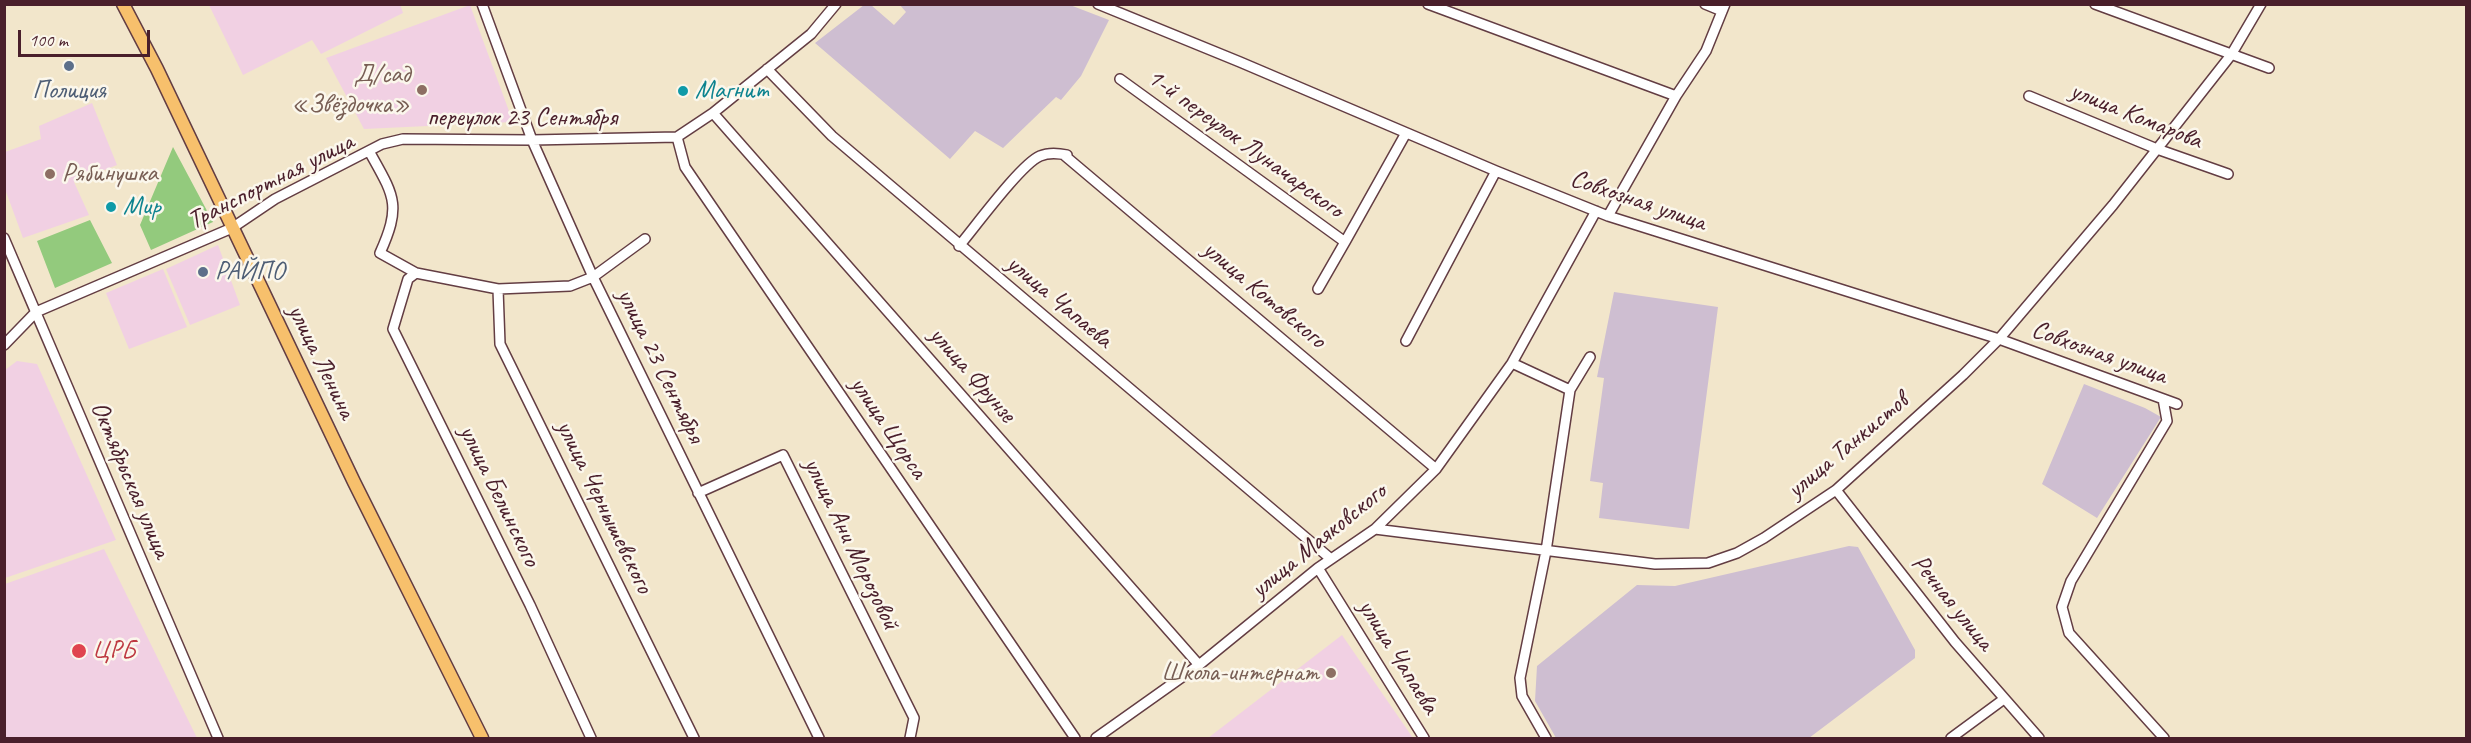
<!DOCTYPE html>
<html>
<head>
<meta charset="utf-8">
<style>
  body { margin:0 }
  #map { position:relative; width:2471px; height:743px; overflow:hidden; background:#f2e6cb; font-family:Caveat,sans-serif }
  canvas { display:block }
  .frame { position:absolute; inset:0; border:6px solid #4a1f2b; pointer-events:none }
  .scale { position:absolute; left:18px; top:30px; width:132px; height:27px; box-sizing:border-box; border:3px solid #4a1f2b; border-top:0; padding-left:8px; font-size:18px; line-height:21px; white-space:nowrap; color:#4a1f2b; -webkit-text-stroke:4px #fbf7ec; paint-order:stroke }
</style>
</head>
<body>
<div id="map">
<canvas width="2471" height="743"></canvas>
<div class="frame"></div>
<div class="scale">100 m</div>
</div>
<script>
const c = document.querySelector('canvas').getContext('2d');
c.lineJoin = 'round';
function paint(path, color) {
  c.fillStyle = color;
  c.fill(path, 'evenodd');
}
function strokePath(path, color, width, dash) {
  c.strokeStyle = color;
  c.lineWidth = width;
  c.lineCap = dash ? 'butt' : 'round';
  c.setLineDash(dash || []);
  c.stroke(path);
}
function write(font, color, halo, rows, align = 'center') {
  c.font = font + ' Caveat,sans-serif';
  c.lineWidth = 5;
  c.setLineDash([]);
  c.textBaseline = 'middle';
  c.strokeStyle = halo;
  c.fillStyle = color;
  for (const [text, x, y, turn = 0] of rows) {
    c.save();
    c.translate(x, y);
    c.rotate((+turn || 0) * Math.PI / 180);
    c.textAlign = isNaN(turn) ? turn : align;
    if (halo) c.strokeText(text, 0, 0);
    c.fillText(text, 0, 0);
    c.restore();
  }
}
paint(new Path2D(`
  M 400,4 L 403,13 L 321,54 L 312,40 L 243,75 L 209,5 Z
  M 470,5 L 513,122 L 364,129 L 326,58 Z
  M 92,103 L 117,165 L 74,182 L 89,215 L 23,238 L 5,189 L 5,152 L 41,139 L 39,126 Z
  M 218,245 L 240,305 L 190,325 L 166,269 Z
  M 163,269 L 187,327 L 129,349 L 106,293 Z
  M 17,361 L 37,364 L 116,540 L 5,578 L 5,370 Z
  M 104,549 L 197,738 L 5,738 L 5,584 Z
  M 1342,635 L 1413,738 L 1208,738 Z`), '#f1d0e3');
paint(new Path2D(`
  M 899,4 L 1070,5 L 1109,20 L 1081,76 L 1061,100 L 1056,97 L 1003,148 L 975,131 L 950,159 L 815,43 L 864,5 L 871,5 L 894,25 L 906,12 Z
  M 1614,292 L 1718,307 L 1689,529 L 1599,518 L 1603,483 L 1590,481 L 1604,378 L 1597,377 Z
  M 2084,384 L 2145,408 L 2161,417 L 2097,518 L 2042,484 Z
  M 1849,546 L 1858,547 L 1915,650 L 1915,658 L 1809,738 L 1556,738 L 1535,701 L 1537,666 L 1637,585 L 1675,586 Z`), '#cebed1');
paint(new Path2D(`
  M 173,147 L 213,222 L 151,250 L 140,225 Z
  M 90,220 L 112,263 L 55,288 L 37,241 Z`), '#93ca7d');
const minor = new Path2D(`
  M 482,4 L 532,140 L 593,277 L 819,738
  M 1098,4 L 1240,62 L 1496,171 L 1608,216 L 1999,339 L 2177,404
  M 1428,4 L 1676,96
  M 1705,4 L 1722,11
  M 2095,4 L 2269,68
  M 767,69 L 832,136 L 1331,559
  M 1120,79 L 1345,242 L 1406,133
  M 2029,96 L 2157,149 L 2228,174
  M 713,113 L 1199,665
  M 677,137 L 685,167 L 1075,738
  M 677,137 L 713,113 L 811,34 L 836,4
  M 369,151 C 394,196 402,204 380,253 L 416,273 L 498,289 L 570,286 L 593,277 L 645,239
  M 1064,155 L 1436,469
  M 1608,216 L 1676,96 L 1706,51 L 1725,4
  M 4,238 L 218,738
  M 959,246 C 975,227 1021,164 1040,156 C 1049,152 1058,153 1067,155
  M 416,273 L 408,279 L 393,329 L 530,605 L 591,738
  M 498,289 L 500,344 L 694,738
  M 1318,289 L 1345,242
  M 1406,341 L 1496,171
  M 4,345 L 36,312 L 232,228 L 275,199 L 382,144 L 403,139 L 532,140 L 677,137
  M 1512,363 L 1570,390 L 1546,551 L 1520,678 L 1522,696 L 1546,738
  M 1570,390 L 1590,357
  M 2163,399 L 2167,421 L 2071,581 L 2062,607 L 2069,633 L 2164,738
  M 1836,490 L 1955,642 L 2039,738
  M 698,493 L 783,455 L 914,718 L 910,738
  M 1375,529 L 1655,564 L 1708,563 L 1737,553 L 1764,538 L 1836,490 L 1963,375 L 1999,339 L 2113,205 L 2231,55 L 2261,4
  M 1318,568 L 1424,738
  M 1096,738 L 1199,665 L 1318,568 L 1375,529 L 1436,469 L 1512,363 L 1596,211
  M 1951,738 L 2004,699`);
const major = new Path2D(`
  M 123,4 L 157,69 L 354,482 L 482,738`);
strokePath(minor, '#633d43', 12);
strokePath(major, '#633d43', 15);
strokePath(minor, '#fff', 9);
strokePath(major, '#f7c06c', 12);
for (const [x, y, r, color] of [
  [69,66,6,"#5c6f8a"],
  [422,90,6,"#8d6e63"],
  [683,91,6,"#0f9aa8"],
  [50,174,6,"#8d6e63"],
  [111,207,6,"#0f9aa8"],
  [203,272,6,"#5c6f8a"],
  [79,651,8,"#e0444e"],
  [1331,673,6,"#8d6e63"]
]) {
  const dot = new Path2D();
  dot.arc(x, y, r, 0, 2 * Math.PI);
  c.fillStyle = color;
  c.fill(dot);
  strokePath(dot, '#fbf7ec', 2);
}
write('26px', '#785e54', '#fbf7ec', [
  ["Д/сад",410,75],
  ["«Звёздочка»",410,105],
  ["Рябинушка",62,174,"left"],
  ["Школа-интернат",1319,673]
], 'right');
write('26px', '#4e5e75', '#fbf7ec', [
  ["Полиция",69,91],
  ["РАЙПО",215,272,"left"]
]);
write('26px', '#0d838f', '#fbf7ec', [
  ["Магнит",695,91],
  ["Мир",123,207]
], 'left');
write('26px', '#4a1f2b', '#fbf7ec', [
  ["улица Комарова",2136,116,22],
  ["переулок 23 Сентября",522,118],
  ["1-й переулок Луначарского",1245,144,36],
  ["Транспортная улица",271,182,-27],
  ["Совхозная улица",1638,201,19],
  ["улица Котовского",1264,295,40],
  ["улица Чапаева",1059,302,40],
  ["Совхозная улица",2099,353,20],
  ["улица Ленина",321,362,64],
  ["улица 23 Сентября",660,366,64],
  ["улица Фрунзе",972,375,49],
  ["улица Щорса",888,428,56],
  ["улица Танкистов",1848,446,-40],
  ["Октябрьская улица",130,480,67],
  ["улица Белинского",499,496,64],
  ["улица Чернышевского",604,507,64],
  ["улица Маяковского",1319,541,-39],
  ["улица Ани Морозовой",851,544,64],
  ["Речная улица",1952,603,51],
  ["улица Чапаева",1398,657,58]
]);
write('26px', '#be3a42', '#fbf7ec', [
  ["ЦРБ",92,651]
], 'left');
</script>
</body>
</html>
